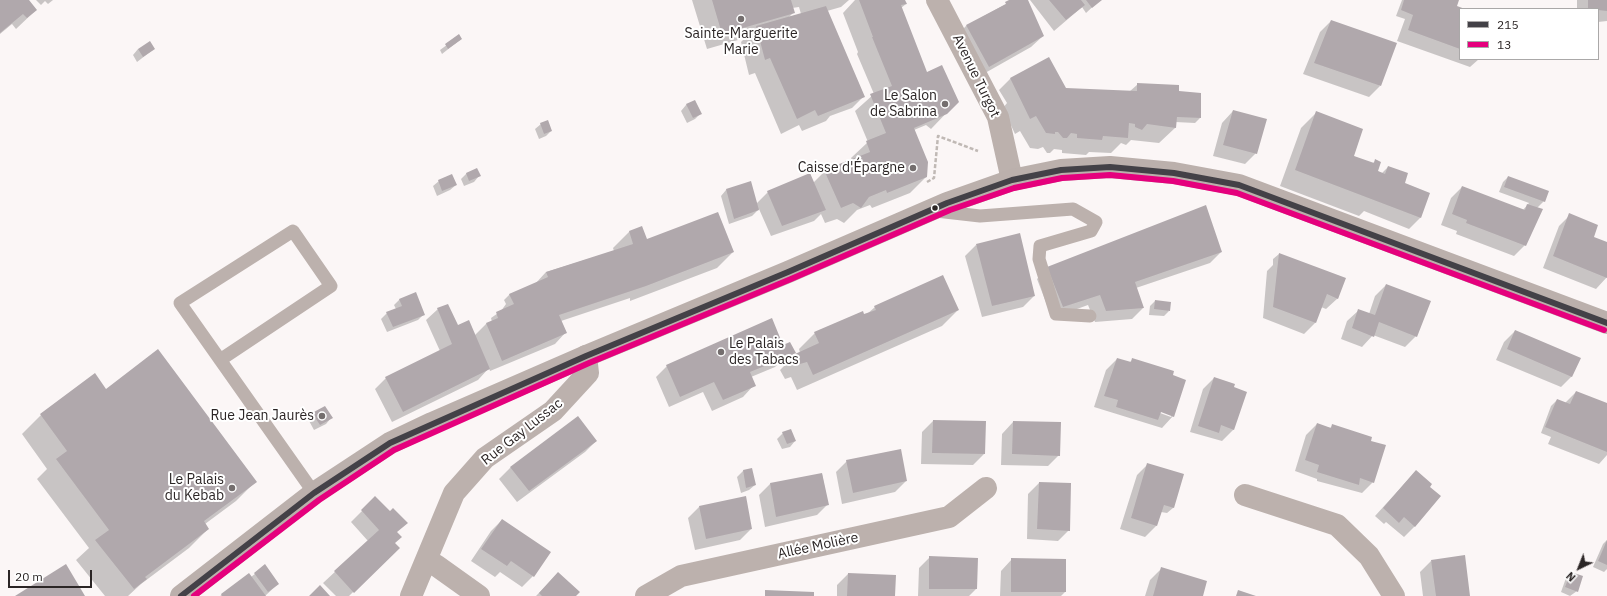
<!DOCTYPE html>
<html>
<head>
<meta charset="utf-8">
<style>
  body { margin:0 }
  #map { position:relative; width:1607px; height:596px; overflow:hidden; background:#fbf6f6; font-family:"IBM Plex Sans",sans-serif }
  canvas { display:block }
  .legend { position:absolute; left:1459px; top:8px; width:140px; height:52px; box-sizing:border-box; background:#fff; border:1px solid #aaa8a8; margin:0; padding:5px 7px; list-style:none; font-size:12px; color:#2b2525 }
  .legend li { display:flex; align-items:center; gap:8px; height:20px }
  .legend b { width:20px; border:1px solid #aaa8a8 }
  .north { position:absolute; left:1559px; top:548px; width:40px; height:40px; -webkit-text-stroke:3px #fff; paint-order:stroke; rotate:223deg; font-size:11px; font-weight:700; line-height:16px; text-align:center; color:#2b2525 }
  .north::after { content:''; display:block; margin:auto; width:14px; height:18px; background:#2b2525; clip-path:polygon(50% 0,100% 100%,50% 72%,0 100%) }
  .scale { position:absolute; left:8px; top:570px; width:84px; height:18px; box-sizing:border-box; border:2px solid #2b2525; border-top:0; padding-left:5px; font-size:12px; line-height:14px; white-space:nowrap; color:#2b2525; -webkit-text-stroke:3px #fff; paint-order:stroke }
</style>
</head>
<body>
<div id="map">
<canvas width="1607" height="596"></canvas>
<ul class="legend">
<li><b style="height:5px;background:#434147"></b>215</li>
<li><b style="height:5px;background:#e5007d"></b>13</li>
</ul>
<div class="north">N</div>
<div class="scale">20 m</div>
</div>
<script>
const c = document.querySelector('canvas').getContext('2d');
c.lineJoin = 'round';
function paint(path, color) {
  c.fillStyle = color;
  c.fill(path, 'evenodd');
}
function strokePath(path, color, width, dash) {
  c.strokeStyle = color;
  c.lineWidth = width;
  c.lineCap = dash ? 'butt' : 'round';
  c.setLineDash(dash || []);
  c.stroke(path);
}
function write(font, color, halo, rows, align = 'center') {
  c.font = font + ' "IBM Plex Sans",sans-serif';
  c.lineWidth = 4;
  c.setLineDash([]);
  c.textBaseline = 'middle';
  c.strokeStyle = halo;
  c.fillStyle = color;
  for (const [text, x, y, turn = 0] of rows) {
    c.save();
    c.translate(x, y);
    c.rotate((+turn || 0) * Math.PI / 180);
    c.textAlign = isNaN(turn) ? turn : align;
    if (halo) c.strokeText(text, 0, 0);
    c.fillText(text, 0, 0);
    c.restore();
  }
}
paint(new Path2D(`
  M 0,0 L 27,0 L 36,10 L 16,29 L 12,24 L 0,34 Z
  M 36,0 L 53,0 L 48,4 L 45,1 L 41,5 Z
  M 692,0 L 849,0 L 841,7 L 827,11 L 864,96 L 852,108 L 830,116 L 826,121 L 802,131 L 799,125 L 781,134 L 755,73 L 749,75 L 741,42 L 745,38 L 707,49 ZM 799,7 L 801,14 L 789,17 L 793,13 L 792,8 Z
  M 855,0 L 904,0 L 906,4 L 901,8 L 926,73 L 957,102 L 931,129 L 926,125 L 914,130 L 926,177 L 910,193 L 872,208 L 870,205 L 857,210 L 844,223 L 837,219 L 825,223 L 821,214 L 814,221 L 771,236 L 759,209 L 752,216 L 729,224 L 721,196 L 726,190 L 750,182 L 756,204 L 768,192 L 813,183 L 825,171 L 852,160 L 851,158 L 868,142 L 855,111 L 874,94 L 857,54 L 858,52 L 843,13 Z
  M 1013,0 L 1027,0 L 1043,36 L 1031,47 L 978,77 L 955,37 L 966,26 Z
  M 1030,0 L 1100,0 L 1086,13 L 1082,7 L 1054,31 Z
  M 1402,0 L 1457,0 L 1455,6 L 1462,9 L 1460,9 L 1460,59 L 1479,59 L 1470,67 L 1397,41 L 1405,19 L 1396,16 Z
  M 1577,0 L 1607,0 L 1607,21 L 1598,22 L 1598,9 L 1577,9 Z
  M 1331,21 L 1380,86 L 1369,97 L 1303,74 L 1320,32 Z
  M 459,36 L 461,39 L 442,54 L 440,50 Z
  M 138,49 L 154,49 L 137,62 L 133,55 Z
  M 1048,59 L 1065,89 L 1129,92 L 1138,84 L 1178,92 L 1200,118 L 1195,123 L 1175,122 L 1175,128 L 1159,143 L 1131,140 L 1126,145 L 1121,143 L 1111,153 L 1089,152 L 1086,155 L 1062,153 L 1062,150 L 1054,149 L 1050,153 L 1047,153 L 1043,147 L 1038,149 L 1030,148 L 1020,131 L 1015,134 L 1003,108 L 1007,103 L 999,90 L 1010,79 Z
  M 695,101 L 700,114 L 695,119 L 687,123 L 681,111 L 686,105 Z
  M 1233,111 L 1256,153 L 1245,164 L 1213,156 L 1222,123 Z
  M 1317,112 L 1353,156 L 1372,164 L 1376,160 L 1377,171 L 1382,173 L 1388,167 L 1403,184 L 1429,194 L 1420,218 L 1409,229 L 1364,211 L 1359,216 L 1280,186 L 1301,128 Z
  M 541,124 L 551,131 L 546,136 L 539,139 L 535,129 Z
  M 467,173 L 479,176 L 474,182 L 464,186 L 461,179 Z
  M 1508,177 L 1544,201 L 1537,208 L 1525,245 L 1514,256 L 1456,234 L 1457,231 L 1441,225 L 1451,198 L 1462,187 L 1523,210 L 1529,203 L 1499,192 L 1503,182 Z
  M 439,181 L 456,185 L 450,190 L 437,196 L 433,186 Z
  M 1570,215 L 1592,237 L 1607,243 L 1607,277 L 1596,289 L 1543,268 L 1559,226 Z
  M 641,227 L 646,241 L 733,252 L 717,268 L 630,301 L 630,298 L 561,321 L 566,332 L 555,344 L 490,371 L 489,368 L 478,380 L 392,422 L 375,389 L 386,378 L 440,351 L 426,320 L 438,309 L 457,327 L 474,336 L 486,324 L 492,322 L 491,318 L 501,311 L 506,304 L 504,300 L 510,294 L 535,284 L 546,272 L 614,251 L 613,248 L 629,232 Z
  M 976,245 L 1034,296 L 1023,307 L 982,317 L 965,256 Z
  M 1221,252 L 1210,263 L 1136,288 L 1143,308 L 1132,319 L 1095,322 L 1088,305 L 1052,318 L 1037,279 L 1048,268 Z
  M 1279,254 L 1344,278 L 1338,298 L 1326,309 L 1321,307 L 1315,323 L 1304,334 L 1263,318 L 1267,271 L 1273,265 L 1273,259 Z
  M 1386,285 L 1416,336 L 1405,347 L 1373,335 L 1362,347 L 1341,339 L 1347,321 L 1359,310 L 1369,314 L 1375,296 Z
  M 400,299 L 424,314 L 418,320 L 387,332 L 381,319 L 387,313 L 396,309 L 394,305 Z
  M 1155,301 L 1169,311 L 1164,316 L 1149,315 L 1150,306 Z
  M 875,307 L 958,310 L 942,326 L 797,390 L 791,377 L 785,379 L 780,370 L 793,357 L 783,362 L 782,360 L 775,367 L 751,377 L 754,385 L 743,397 L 712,411 L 703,392 L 669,407 L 656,377 L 667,366 L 783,346 L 794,353 L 791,357 L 800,353 L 799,349 L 815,333 L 867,314 Z
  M 1515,331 L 1572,376 L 1561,387 L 1496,360 L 1504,342 Z
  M 1117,359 L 1129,363 L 1133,359 L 1173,416 L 1162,428 L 1094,407 L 1106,370 ZM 1160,411 L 1172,415 L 1171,417 L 1160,413 Z
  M 1214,378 L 1234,429 L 1222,441 L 1190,432 L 1203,389 Z
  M 106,390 L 255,482 L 236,501 L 205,524 L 208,529 L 189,548 L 141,584 L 128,596 L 105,596 L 76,560 L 89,548 L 37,479 L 47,469 L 22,434 L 41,415 Z
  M 1576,392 L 1607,404 L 1607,455 L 1599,464 L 1548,444 L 1551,437 L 1541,433 L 1551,406 L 1557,400 L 1565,403 Z
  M 313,414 L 331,418 L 326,424 L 314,430 L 308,419 Z
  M 578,418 L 596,441 L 585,452 L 517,502 L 499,479 L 510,468 Z
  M 933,421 L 984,454 L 973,465 L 921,464 L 922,432 Z
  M 1013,422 L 1059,455 L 1048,466 L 1001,465 L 1002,434 Z
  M 1317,424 L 1330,428 L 1333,425 L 1373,482 L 1362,493 L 1317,481 L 1317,479 L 1295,471 L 1306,435 Z
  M 783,433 L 795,441 L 790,447 L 782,449 L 777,439 Z
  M 847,461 L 906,481 L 895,492 L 842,504 L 836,472 Z
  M 1148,464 L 1183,475 L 1173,508 L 1167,513 L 1161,512 L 1156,526 L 1145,537 L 1120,529 L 1137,475 Z
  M 751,469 L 755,485 L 749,490 L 741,493 L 737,477 L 743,471 Z
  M 1416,471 L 1415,526 L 1404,537 L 1386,522 L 1384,524 L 1375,516 Z
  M 822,474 L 828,504 L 817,515 L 765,527 L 759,495 L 770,484 Z
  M 1039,483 L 1069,530 L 1058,541 L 1027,539 L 1028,494 Z
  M 375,498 L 396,533 L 394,543 L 398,548 L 349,596 L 336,596 L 323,583 L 368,541 L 351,522 Z
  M 699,507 L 751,529 L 740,540 L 695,550 L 688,518 Z
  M 502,520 L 533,576 L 522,587 L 500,572 L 495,577 L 471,561 L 491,531 Z
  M 1607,540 L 1607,569 L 1604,572 L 1593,567 L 1603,544 Z
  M 930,557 L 976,589 L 969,596 L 918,596 L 919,568 Z
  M 1012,559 L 1065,592 L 1061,596 L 1000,596 L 1001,571 Z
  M 1431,561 L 1469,596 L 1423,596 L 1420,572 Z
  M 265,566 L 278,584 L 265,596 L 220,596 L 251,577 Z
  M 1161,569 L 1202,596 L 1145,596 L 1150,580 Z
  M 558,573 L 575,596 L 536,596 Z
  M 1571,573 L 1577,591 L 1570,596 L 1561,592 L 1566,578 Z
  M 848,574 L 894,596 L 837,596 L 837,585 Z`), '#0003');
paint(new Path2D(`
  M 0,0 L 29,0 L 37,10 L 27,18 L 23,14 L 0,33 Z
  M 712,0 L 791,0 L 795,13 L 722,34 Z
  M 859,0 L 905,0 L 907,4 L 901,5 L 927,72 L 942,65 L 959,102 L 947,114 L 914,128 L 928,162 L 927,177 L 887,193 L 886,190 L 869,197 L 861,208 L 853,203 L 841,208 L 824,170 L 870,152 L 866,141 L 886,133 L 870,94 L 892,86 L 872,37 L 873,37 Z
  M 1009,0 L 1028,0 L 1044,36 L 989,67 L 966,25 L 1006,4 L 1005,2 Z
  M 1049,0 L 1081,0 L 1085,5 L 1066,20 Z
  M 1086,0 L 1102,0 L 1092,8 Z
  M 1404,0 L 1459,0 L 1457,6 L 1465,9 L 1460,9 L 1460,49 L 1408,30 L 1413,15 L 1401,10 Z
  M 1588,0 L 1607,0 L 1607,11 L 1588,9 Z
  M 826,6 L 865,97 L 818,116 L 815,110 L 797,119 L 770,58 L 765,60 L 756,26 Z
  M 1331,20 L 1397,43 L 1381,86 L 1314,63 Z
  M 459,34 L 462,39 L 448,49 L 445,44 Z
  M 150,41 L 155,49 L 143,57 L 138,49 Z
  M 1049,57 L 1066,88 L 1137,91 L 1137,83 L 1179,85 L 1179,91 L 1201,93 L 1201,118 L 1177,117 L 1176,128 L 1147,124 L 1142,130 L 1135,127 L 1135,124 L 1129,123 L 1128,138 L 1103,136 L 1102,140 L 1077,138 L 1077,134 L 1071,133 L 1067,138 L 1063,138 L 1058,132 L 1055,132 L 1055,134 L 1046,133 L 1036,116 L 1030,119 L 1010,78 Z
  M 695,100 L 702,114 L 693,118 L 686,104 Z
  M 1233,110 L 1267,119 L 1257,154 L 1223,145 Z
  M 1316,111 L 1363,129 L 1354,156 L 1374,163 L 1375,159 L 1381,162 L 1378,171 L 1385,174 L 1388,166 L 1408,173 L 1405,183 L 1430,193 L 1421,218 L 1295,170 Z
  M 548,120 L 552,131 L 544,134 L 540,123 Z
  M 477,168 L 481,176 L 469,181 L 466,173 Z
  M 810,173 L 826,210 L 782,226 L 767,191 Z
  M 452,174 L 457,185 L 442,191 L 438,180 Z
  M 1508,176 L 1549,191 L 1545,202 L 1504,187 Z
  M 751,181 L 759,210 L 734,219 L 726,189 Z
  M 1462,186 L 1525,210 L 1527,204 L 1543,209 L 1526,246 L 1466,223 L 1467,220 L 1452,214 Z
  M 1206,205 L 1222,252 L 1135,282 L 1144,308 L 1106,311 L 1100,295 L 1063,307 L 1047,267 Z
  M 718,212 L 734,252 L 646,286 L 559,315 L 567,333 L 502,361 L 486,323 L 498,318 L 496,312 L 514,304 L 509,294 L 548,277 L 546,272 L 633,244 L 629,231 L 642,226 L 647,239 Z
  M 1569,213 L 1598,225 L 1594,237 L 1607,242 L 1607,278 L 1553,256 Z
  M 1020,233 L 1035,296 L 992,306 L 976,244 Z
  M 1279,253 L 1346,278 L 1338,299 L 1327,294 L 1316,323 L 1273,307 Z
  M 943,275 L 959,310 L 813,375 L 807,362 L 800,364 L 795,354 L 819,343 L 814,332 L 863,311 L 864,314 L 876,310 L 874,306 Z
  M 1386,284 L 1431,301 L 1417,337 L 1379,322 L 1374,337 L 1352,328 L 1358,309 L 1375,315 Z
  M 416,292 L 425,315 L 393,327 L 386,312 L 402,306 L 399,299 Z
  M 1155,300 L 1171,302 L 1170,311 L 1154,309 Z
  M 448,304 L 458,325 L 469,320 L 490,369 L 403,412 L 385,377 L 452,344 L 437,308 Z
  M 772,318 L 783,345 L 790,342 L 796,353 L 750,372 L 756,386 L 723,400 L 714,382 L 680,397 L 666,365 Z
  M 1515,330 L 1581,358 L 1572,377 L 1507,349 Z
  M 158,349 L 257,482 L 204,521 L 209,529 L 145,577 L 147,579 L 134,589 L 95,540 L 109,530 L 56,459 L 67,451 L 40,414 L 95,373 L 106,389 Z
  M 1117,358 L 1131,362 L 1132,358 L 1174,371 L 1173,375 L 1186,380 L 1174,417 L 1161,412 L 1158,420 L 1116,407 L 1118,400 L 1104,396 Z
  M 1214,377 L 1235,384 L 1234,387 L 1247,392 L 1234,430 L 1221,425 L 1219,433 L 1198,426 Z
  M 1576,391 L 1607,403 L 1607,452 L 1545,427 L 1557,399 L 1570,404 Z
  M 325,406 L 333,418 L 320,425 L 312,413 Z
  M 578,416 L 597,441 L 529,491 L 510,467 Z
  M 933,420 L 986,421 L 985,454 L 932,453 Z
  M 1013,421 L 1061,422 L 1060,456 L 1012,454 Z
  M 1317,423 L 1331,428 L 1332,424 L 1372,437 L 1371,441 L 1386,445 L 1374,483 L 1360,478 L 1359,485 L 1317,472 L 1319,465 L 1305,460 Z
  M 791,429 L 796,441 L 787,444 L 782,432 Z
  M 901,449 L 907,481 L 853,493 L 846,460 Z
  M 1147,463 L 1184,474 L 1174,508 L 1164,505 L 1157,526 L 1131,518 Z
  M 752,468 L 756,485 L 746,488 L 743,470 Z
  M 1416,470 L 1432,484 L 1430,487 L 1441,496 L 1415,527 L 1404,517 L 1399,523 L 1383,508 Z
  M 822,473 L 829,505 L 776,517 L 770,483 Z
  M 1039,482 L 1071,483 L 1070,531 L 1037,529 Z
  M 375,496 L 390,511 L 393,508 L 408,523 L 397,532 L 402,537 L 395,543 L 400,548 L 354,593 L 334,571 L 379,530 L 361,510 Z
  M 746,496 L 752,529 L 706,539 L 699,506 Z
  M 502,519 L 551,552 L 534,577 L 511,561 L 507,566 L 481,549 Z
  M 1607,540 L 1607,565 L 1598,561 Z
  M 1465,555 L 1470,596 L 1436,596 L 1431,560 Z
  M 929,556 L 978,558 L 977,589 L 929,589 Z
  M 1011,558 L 1066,559 L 1066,592 L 1011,592 Z
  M 66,564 L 85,596 L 15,596 Z
  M 265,564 L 279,584 L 268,592 L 254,573 Z
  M 1161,567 L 1207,581 L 1203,596 L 1153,596 Z
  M 558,572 L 580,592 L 576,596 L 542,596 L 539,593 Z
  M 1571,572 L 1583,576 L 1578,592 L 1565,587 Z
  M 249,573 L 266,596 L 222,596 L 221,594 Z
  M 848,573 L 896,575 L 895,596 L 847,596 Z
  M 320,585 L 330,596 L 309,596 Z
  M 765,590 L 814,592 L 814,596 L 765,596 Z
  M 1238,590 L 1256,596 L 1236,596 Z`), '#b0a8ac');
strokePath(new Path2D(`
  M 927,182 L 934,178 L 938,136 L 978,151`), '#c0b9b5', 2.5, [4, 2]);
strokePath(new Path2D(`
  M 936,211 L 980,216 L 1073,209 L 1096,222 L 1091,231 L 1040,246 L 1039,259 L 1056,314 L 1090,316
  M 220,360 L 331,286 L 293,231 L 180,303 L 314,493`), '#bcb1ad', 13);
strokePath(new Path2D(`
  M 937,0 L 998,117 L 1012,180
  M 1245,495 L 1337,525 L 1369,556 L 1394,596
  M 427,560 L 437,566 L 479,596
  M 411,596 L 454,493 L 485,458 L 553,411 L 588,373 L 586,356
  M 646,596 L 681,576 L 949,517 L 986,488`), '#bcb1ad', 22);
strokePath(new Path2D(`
  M 181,596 L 314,493 L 390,443 L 432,423 L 586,356 L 788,272 L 947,203 L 1012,180 L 1061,170 L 1110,167 L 1174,173 L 1239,185 L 1607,323`), '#bbb0ac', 22);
strokePath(new Path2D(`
  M 181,596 L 314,493 L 390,443 L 586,356 L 788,272 L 947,203 L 1012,180 L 1061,170 L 1110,167 L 1174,173 L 1239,185 L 1607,323`), '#434147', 6);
strokePath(new Path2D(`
  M 194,596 L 319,500 L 394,450 L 589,363 L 791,279 L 950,210 L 1014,188 L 1062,178 L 1110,175 L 1173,181 L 1237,193 L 1604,330`), '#e5007d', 6);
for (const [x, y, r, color] of [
  [741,19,4,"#746e6e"],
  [945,104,4,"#746e6e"],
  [913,168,4,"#746e6e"],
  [935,208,3.5,"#2b2525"],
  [721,352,4,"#746e6e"],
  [322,416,4,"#746e6e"],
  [232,488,4,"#746e6e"]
]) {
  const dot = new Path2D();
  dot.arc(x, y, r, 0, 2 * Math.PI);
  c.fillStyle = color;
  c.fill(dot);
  strokePath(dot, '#fff', 1.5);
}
write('14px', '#2b2525', '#fff', [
  ["Sainte-Marguerite",741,34,"center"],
  ["Marie",741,50,"center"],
  ["Le Salon",937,96],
  ["de Sabrina",937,112],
  ["Caisse d'Épargne",905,168],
  ["Le Palais",729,344,"left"],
  ["des Tabacs",729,360,"left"],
  ["Rue Jean Jaurès",314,416],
  ["Le Palais",224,480],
  ["du Kebab",224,496]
], 'right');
write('14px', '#2b2525', '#fff', [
  ["Avenue Turgot",976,76,64],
  ["Rue Gay Lussac",522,432,-38],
  ["Allée Molière",818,546,-12]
]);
</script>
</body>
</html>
